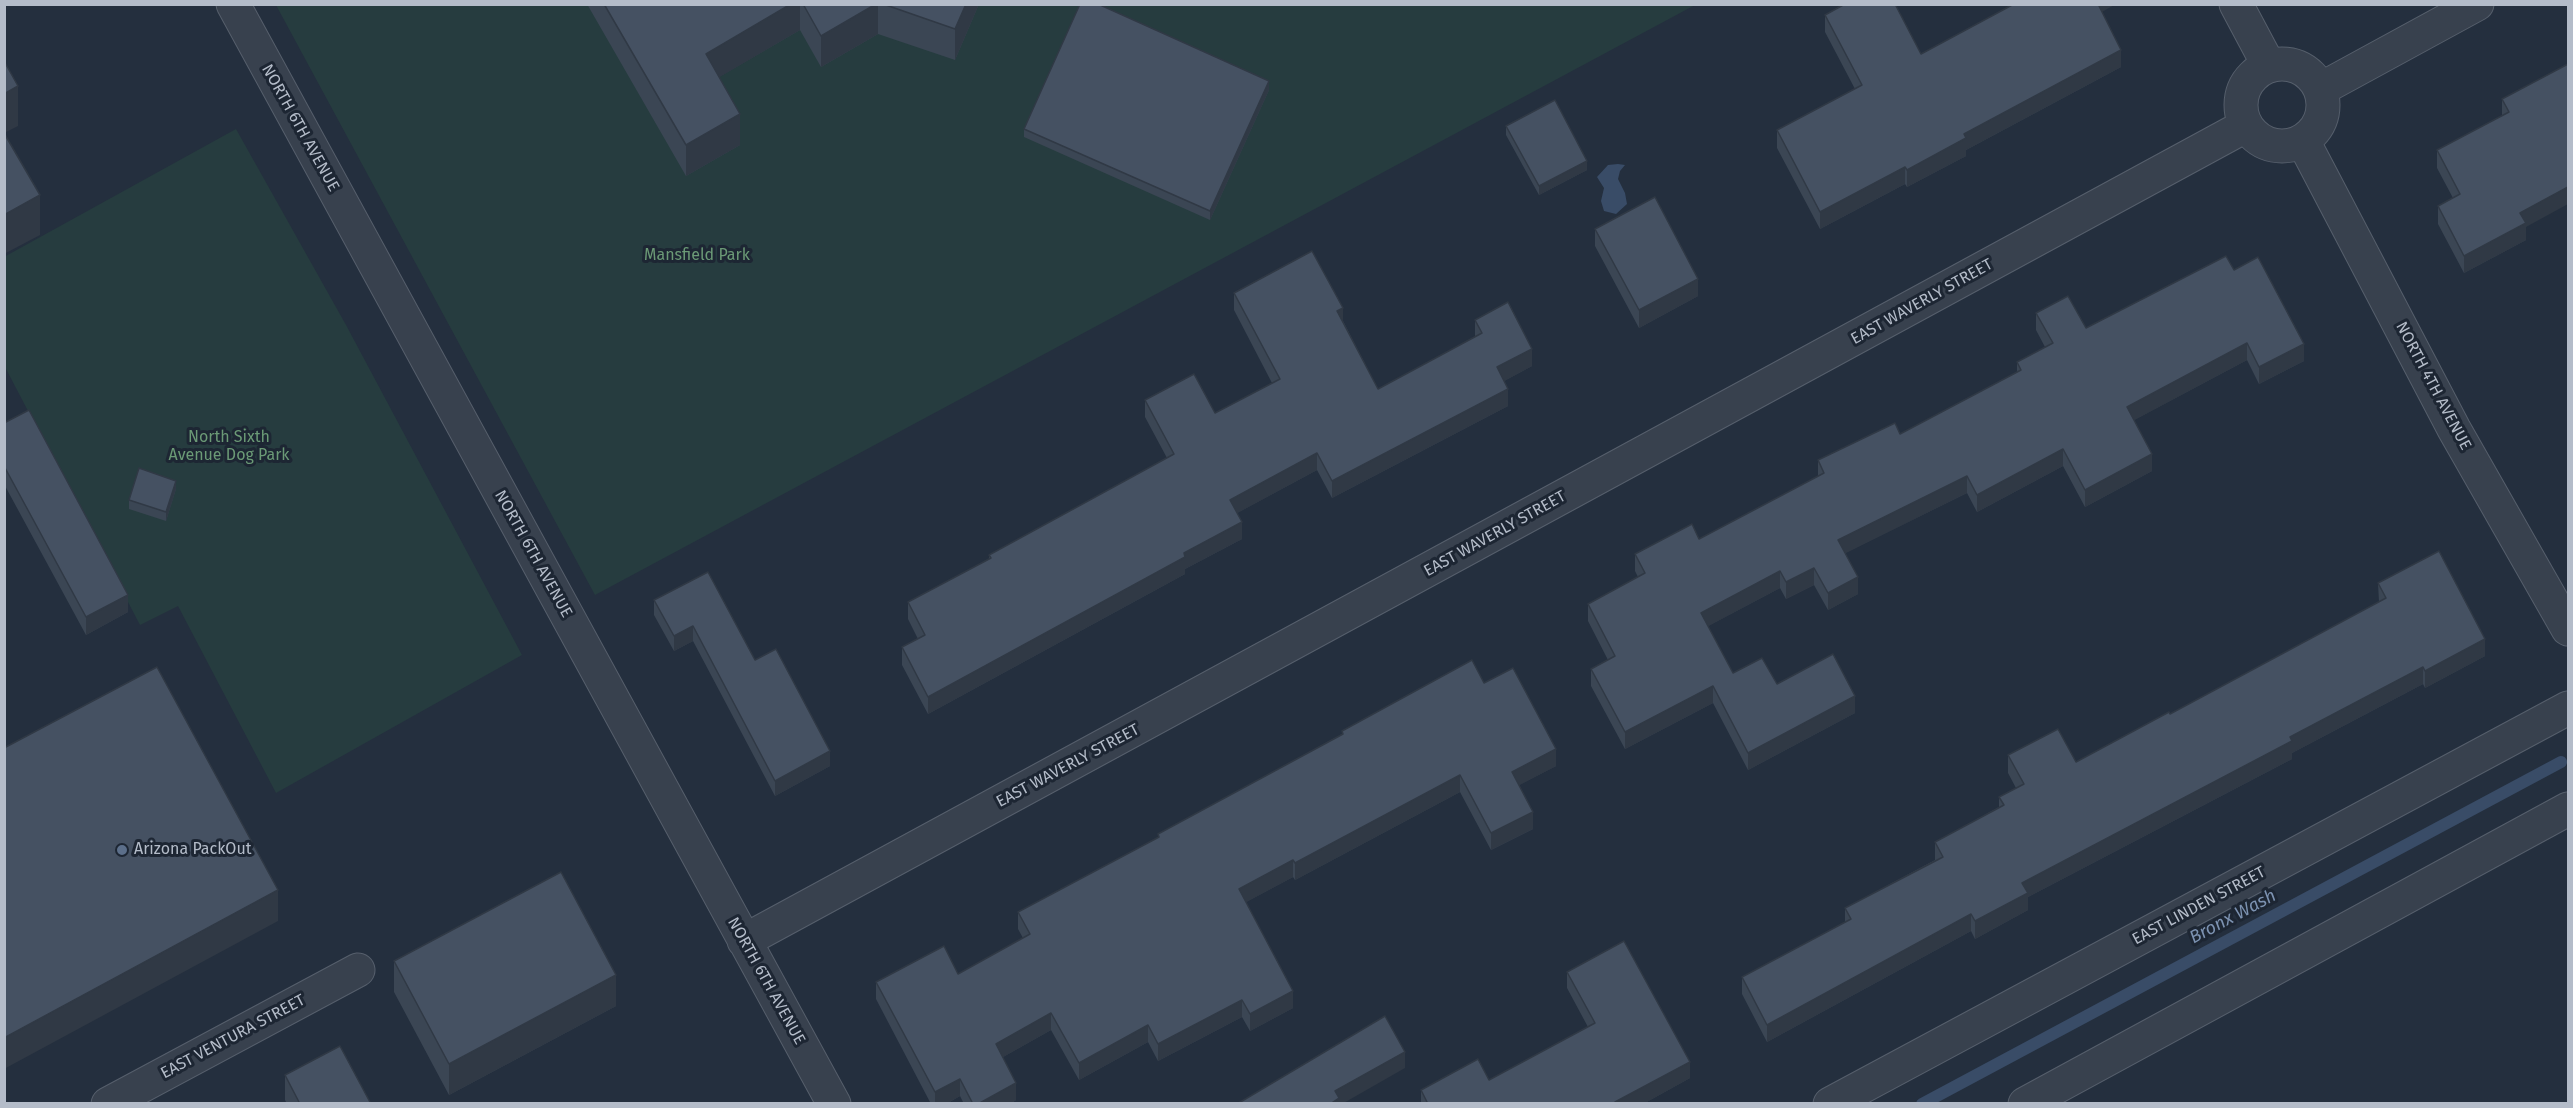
<!DOCTYPE html>
<html>
<head>
<meta charset="utf-8">
<style>
  body { margin:0 }
  #map { position:relative; width:2573px; height:1108px; overflow:hidden; background:#242f3e; font-family:"Fira Sans",sans-serif }
  canvas { display:block }
  .frame { position:absolute; inset:0; border:6px solid #b4bcc9; pointer-events:none }
</style>
</head>
<body>
<div id="map">
<canvas width="2573" height="1108"></canvas>
<div class="frame"></div>
</div>
<script>
const c = document.querySelector('canvas').getContext('2d');
c.lineJoin = 'round';
function paint(path, color) {
  c.fillStyle = color;
  c.fill(path, 'evenodd');
}
function strokePath(path, color, width, dash) {
  c.strokeStyle = color;
  c.lineWidth = width;
  c.lineCap = dash ? 'butt' : 'round';
  c.setLineDash(dash || []);
  c.stroke(path);
}
function write(font, color, halo, rows, align = 'center') {
  c.font = font + ' "Fira Sans",sans-serif';
  c.lineWidth = 6;
  c.setLineDash([]);
  c.textBaseline = 'middle';
  c.strokeStyle = halo;
  c.fillStyle = color;
  for (const [text, x, y, turn = 0] of rows) {
    c.save();
    c.translate(x, y);
    c.rotate((+turn || 0) * Math.PI / 180);
    c.textAlign = isNaN(turn) ? turn : align;
    if (halo) c.strokeText(text, 0, 0);
    c.fillText(text, 0, 0);
    c.restore();
  }
}
paint(new Path2D(`
  M 276,5 L 1695,5 L 595,595 Z
  M 236,129 L 346,325 L 522,655 L 276,793 L 178,606 L 140,625 L 5,367 L 4,257 Z`), '#263c3f');
paint(new Path2D(`
  M 1618,164 L 1625,165 L 1620,171 L 1618,179 L 1625,193 L 1627,204 L 1616,214 L 1604,211 L 1601,201 L 1604,188 L 1597,177 L 1608,165 Z`), '#394c67');
strokePath(new Path2D(`
  M 1922,1104 L 2561,762`), '#394c67', 12);
const minor = new Path2D(`
  M 233,4 L 834,1104
  M 2236,4 L 2269,66
  M2241 105a41 41 0 1 1 82 0a41 41 0 1 1-82 0Z
  M 2321,89 L 2477,4
  M 2303,141 L 2454,429 L 2568,629
  M 744,941 L 2245,126
  M 108,1104 L 358,970
  M 1830,1104 L 2568,708
  M 2025,1104 L 2568,809`);
strokePath(minor, '#565f6c', 35);
strokePath(minor, '#38414e', 33);
paint(new Path2D(`
  M 587,4 L 979,4 L 955,60 L 878,34 L 821,67 L 800,30 L 719,77 L 740,145 L 686,176 Z
  M 2102,12 L 2121,67 L 1966,150 L 1966,156 L 1907,187 L 1905,184 L 1820,229 L 1777,148 L 1777,130 L 1855,89 L 1825,32 L 1825,15 L 1921,54 Z
  M 2568,64 L 2526,227 L 2526,240 L 2464,273 L 2438,224 L 2438,206 L 2453,198 L 2437,168 L 2437,150 L 2502,116 L 2502,99 Z
  M 1269,90 L 1210,220 L 1024,137 L 1024,129 Z
  M 1506,126 L 1587,170 L 1539,195 L 1506,135 Z
  M 1595,229 L 1698,296 L 1639,328 L 1595,246 Z
  M 2234,270 L 2304,361 L 2259,384 L 2247,360 L 2134,420 L 2152,471 L 2085,507 L 2063,466 L 1977,512 L 1967,493 L 1845,553 L 1858,594 L 1828,610 L 1814,585 L 1786,599 L 1780,588 L 1708,626 L 1733,673 L 1777,684 L 1855,713 L 1748,770 L 1713,703 L 1625,749 L 1591,686 L 1591,669 L 1608,660 L 1588,621 L 1588,604 L 1638,577 L 1635,571 L 1635,554 L 1699,539 L 1818,476 L 1818,460 L 1900,434 L 2017,372 L 2017,362 L 2045,347 L 2036,330 L 2036,313 L 2086,328 Z
  M 1234,293 L 1343,321 L 1378,389 L 1475,337 L 1475,320 L 1532,366 L 1504,381 L 1508,406 L 1332,498 L 1317,470 L 1237,513 L 1242,539 L 1185,569 L 1185,574 L 928,714 L 902,665 L 902,647 L 918,639 L 908,619 L 908,602 L 989,559 L 989,555 L 1167,458 L 1145,417 L 1145,400 L 1215,413 L 1272,383 L 1234,310 Z
  M 4,423 L 128,612 L 86,635 L 4,484 Z
  M 176,489 L 166,521 L 129,509 L 129,500 Z
  M 2378,583 L 2485,656 L 2425,688 L 2423,684 L 2292,753 L 2292,759 L 2028,897 L 2028,910 L 1975,939 L 1971,931 L 1767,1042 L 1742,994 L 1742,977 L 1845,922 L 1845,908 L 1935,860 L 1935,842 L 1999,807 L 1999,797 L 2016,788 L 2008,773 L 2008,755 L 2076,762 L 2170,714 L 2379,602 Z
  M 654,600 L 755,660 L 830,766 L 775,796 L 693,641 L 674,651 L 654,615 Z
  M 1484,683 L 1556,766 L 1519,785 L 1533,829 L 1491,850 L 1460,792 L 1295,880 L 1293,877 L 1246,902 L 1293,1008 L 1250,1031 L 1242,1017 L 1158,1061 L 1148,1042 L 1079,1080 L 1051,1030 L 1003,1057 L 1016,1100 L 1010,1104 L 964,1104 L 960,1096 L 946,1104 L 931,1104 L 876,999 L 876,982 L 958,974 L 1023,938 L 1018,929 L 1018,912 L 1158,838 L 1158,834 L 1342,734 L 1342,731 Z
  M 394,961 L 616,1006 L 449,1095 L 394,992 Z
  M 1567,972 L 1690,1078 L 1643,1104 L 1421,1104 L 1421,1090 L 1489,1080 L 1588,1027 L 1567,988 Z
  M 285,1075 L 371,1104 L 287,1104 L 285,1100 Z`), '#3b4654');
paint(new Path2D(`
  M 791,4 L 800,4 L 800,30 L 706,85 L 706,54 Z
  M 876,4 L 878,4 L 878,34 L 821,67 L 821,36 Z
  M 966,4 L 979,4 L 955,60 L 955,29 Z
  M 2095,4 L 2116,4 L 2095,16 Z
  M 2121,50 L 2121,67 L 1966,150 L 1966,156 L 1907,187 L 1907,170 L 1964,134 Z
  M 1269,81 L 1269,90 L 1210,220 L 1210,211 Z
  M 18,86 L 18,126 L 4,133 L 4,94 Z
  M 740,114 L 740,145 L 686,176 L 686,145 Z
  M 1587,161 L 1587,170 L 1539,195 L 1539,186 Z
  M 1905,167 L 1905,184 L 1820,229 L 1820,212 Z
  M 2568,187 L 2568,204 L 2526,227 L 2526,240 L 2464,273 L 2464,256 L 2520,213 Z
  M 40,195 L 40,235 L 4,254 L 4,215 Z
  M 1698,279 L 1698,296 L 1639,328 L 1639,310 Z
  M 1343,308 L 1343,325 L 1337,311 Z
  M 2247,343 L 2247,360 L 2127,424 L 2127,407 Z
  M 2304,344 L 2304,361 L 2259,384 L 2259,367 Z
  M 1532,349 L 1532,366 L 1497,385 L 1497,367 Z
  M 1508,389 L 1508,406 L 1332,498 L 1332,481 Z
  M 2063,449 L 2063,466 L 1977,512 L 1977,495 Z
  M 1317,453 L 1317,470 L 1230,517 L 1230,500 Z
  M 2152,454 L 2152,471 L 2085,507 L 2085,490 Z
  M 1967,476 L 1967,493 L 1838,557 L 1838,540 Z
  M 176,481 L 176,489 L 166,521 L 166,512 Z
  M 1242,522 L 1242,539 L 1185,569 L 1185,574 L 928,714 L 928,697 L 1184,553 Z
  M 1814,568 L 1814,585 L 1786,599 L 1786,582 Z
  M 1780,571 L 1780,588 L 1701,630 L 1701,613 Z
  M 1858,577 L 1858,594 L 1828,610 L 1828,593 Z
  M 128,595 L 128,612 L 86,635 L 86,617 Z
  M 693,626 L 693,641 L 674,651 L 674,636 Z
  M 2485,639 L 2485,656 L 2425,688 L 2425,671 Z
  M 2423,667 L 2423,684 L 2292,753 L 2292,759 L 2028,897 L 2028,910 L 1975,939 L 1975,921 L 2022,883 L 2290,737 Z
  M 1713,686 L 1713,703 L 1625,749 L 1625,732 Z
  M 1855,696 L 1855,713 L 1748,770 L 1748,753 Z
  M 1556,749 L 1556,766 L 1512,789 L 1512,772 Z
  M 830,751 L 830,766 L 775,796 L 775,781 Z
  M 1460,775 L 1460,792 L 1295,880 L 1295,863 Z
  M 1533,812 L 1533,829 L 1491,850 L 1491,833 Z
  M 1293,860 L 1293,877 L 1239,906 L 1239,889 Z
  M 278,890 L 278,921 L 4,1069 L 4,1038 Z
  M 1971,914 L 1971,931 L 1767,1042 L 1767,1025 Z
  M 616,975 L 616,1006 L 449,1095 L 449,1064 Z
  M 1293,991 L 1293,1008 L 1250,1031 L 1250,1014 Z
  M 1242,1000 L 1242,1017 L 1158,1061 L 1158,1044 Z
  M 1051,1013 L 1051,1030 L 996,1061 L 996,1044 Z
  M 1148,1025 L 1148,1042 L 1079,1080 L 1079,1063 Z
  M 1405,1052 L 1405,1068 L 1342,1104 L 1330,1104 L 1335,1091 Z
  M 1690,1062 L 1690,1078 L 1643,1104 L 1615,1104 L 1615,1102 Z
  M 960,1079 L 960,1096 L 946,1104 L 935,1104 L 935,1092 Z
  M 1016,1083 L 1016,1100 L 1010,1104 L 978,1104 Z`), '#303945');
const building = new Path2D(`
  M 604,4 L 791,4 L 706,54 L 740,114 L 686,145 Z
  M 803,4 L 876,4 L 821,36 Z
  M 883,4 L 966,4 L 955,29 Z
  M 1080,4 L 1098,4 L 1269,81 L 1210,211 L 1024,129 Z
  M 1845,4 L 1895,4 L 1921,54 L 2014,4 L 2098,4 L 2121,50 L 1964,134 L 1966,138 L 1907,170 L 1905,167 L 1820,212 L 1777,130 L 1862,85 L 1825,15 Z
  M 4,61 L 18,86 L 4,94 Z
  M 2568,64 L 2568,187 L 2520,213 L 2526,223 L 2464,256 L 2438,206 L 2460,194 L 2437,150 L 2509,112 L 2502,99 Z
  M 1555,100 L 1587,161 L 1539,186 L 1506,126 Z
  M 4,133 L 40,195 L 4,215 Z
  M 1655,197 L 1698,279 L 1639,310 L 1595,229 Z
  M 1312,251 L 1343,308 L 1337,311 L 1378,389 L 1482,333 L 1475,320 L 1508,302 L 1532,349 L 1497,367 L 1508,389 L 1332,481 L 1317,453 L 1230,500 L 1242,522 L 1184,553 L 1185,557 L 928,697 L 902,647 L 925,635 L 908,602 L 991,558 L 989,555 L 1174,454 L 1145,400 L 1194,374 L 1215,413 L 1280,379 L 1234,293 Z
  M 2226,256 L 2234,270 L 2258,257 L 2304,344 L 2259,367 L 2247,343 L 2127,407 L 2152,454 L 2085,490 L 2063,449 L 1977,495 L 1967,476 L 1838,540 L 1858,577 L 1828,593 L 1814,568 L 1786,582 L 1780,571 L 1701,613 L 1733,673 L 1762,658 L 1777,684 L 1833,654 L 1855,696 L 1748,753 L 1713,686 L 1625,732 L 1591,669 L 1615,656 L 1588,604 L 1645,573 L 1635,554 L 1692,524 L 1699,539 L 1824,473 L 1818,460 L 1895,423 L 1900,434 L 2021,370 L 2017,362 L 2053,343 L 2036,313 L 2068,296 L 2086,328 Z
  M 29,410 L 128,595 L 86,617 L 4,466 L 4,423 Z
  M 139,468 L 176,481 L 166,512 L 129,500 Z
  M 2439,551 L 2485,639 L 2425,671 L 2423,667 L 2290,737 L 2292,741 L 2022,883 L 2028,893 L 1975,921 L 1971,914 L 1767,1025 L 1742,977 L 1851,919 L 1845,908 L 1943,857 L 1935,842 L 2004,805 L 1999,797 L 2024,784 L 2008,755 L 2058,729 L 2076,762 L 2169,712 L 2170,714 L 2386,598 L 2378,583 Z
  M 708,572 L 755,660 L 776,649 L 830,751 L 775,781 L 693,626 L 674,636 L 654,600 Z
  M 1472,660 L 1484,683 L 1513,668 L 1556,749 L 1512,772 L 1533,812 L 1491,833 L 1460,775 L 1295,863 L 1293,860 L 1239,889 L 1293,991 L 1250,1014 L 1242,1000 L 1158,1044 L 1148,1025 L 1079,1063 L 1051,1013 L 996,1044 L 1016,1083 L 978,1104 L 973,1104 L 960,1079 L 935,1092 L 876,982 L 944,946 L 958,974 L 1030,934 L 1018,912 L 1159,837 L 1158,834 L 1343,734 L 1342,731 Z
  M 157,667 L 278,890 L 4,1038 L 4,748 Z
  M 561,872 L 616,975 L 449,1064 L 394,961 Z
  M 1624,941 L 1690,1062 L 1615,1102 L 1616,1104 L 1428,1104 L 1421,1090 L 1478,1059 L 1489,1080 L 1595,1023 L 1567,972 Z
  M 1385,1016 L 1405,1052 L 1335,1091 L 1339,1098 L 1330,1104 L 1237,1104 Z
  M 340,1046 L 371,1104 L 300,1104 L 285,1075 Z`);
paint(building, '#455162');
strokePath(building, '#303945', 1.5);
for (const [x, y, r, color] of [
  [122,850,6,"#5c6f8a"]
]) {
  const dot = new Path2D();
  dot.arc(x, y, r, 0, 2 * Math.PI);
  c.fillStyle = color;
  c.fill(dot);
  strokePath(dot, '#1d2633', 2);
}
write('16px', '#b4bcc9', '#1d2633', [
  ["NORTH 6TH AVENUE",300,128,61],
  ["EAST WAVERLY STREET",1922,302,-29],
  ["NORTH 4TH AVENUE",2433,386,62],
  ["EAST WAVERLY STREET",1495,534,-29],
  ["NORTH 6TH AVENUE",533,554,61],
  ["EAST WAVERLY STREET",1068,766,-28],
  ["EAST LINDEN STREET",2199,906,-28],
  ["NORTH 6TH AVENUE",766,981,61],
  ["EAST VENTURA STREET",233,1037,-28]
]);
write('16px', '#6b9a76', '#1d2633', [
  ["Mansfield Park",697,256],
  ["North Sixth",229,438],
  ["Avenue Dog Park",229,456]
]);
write('16px', '#b4bcc9', '#1d2633', [
  ["Arizona PackOut",134,850]
], 'left');
write('italic 18px', '#7c92b1', '#1d2633', [
  ["Bronx Wash",2233,917,-28]
]);
</script>
</body>
</html>
